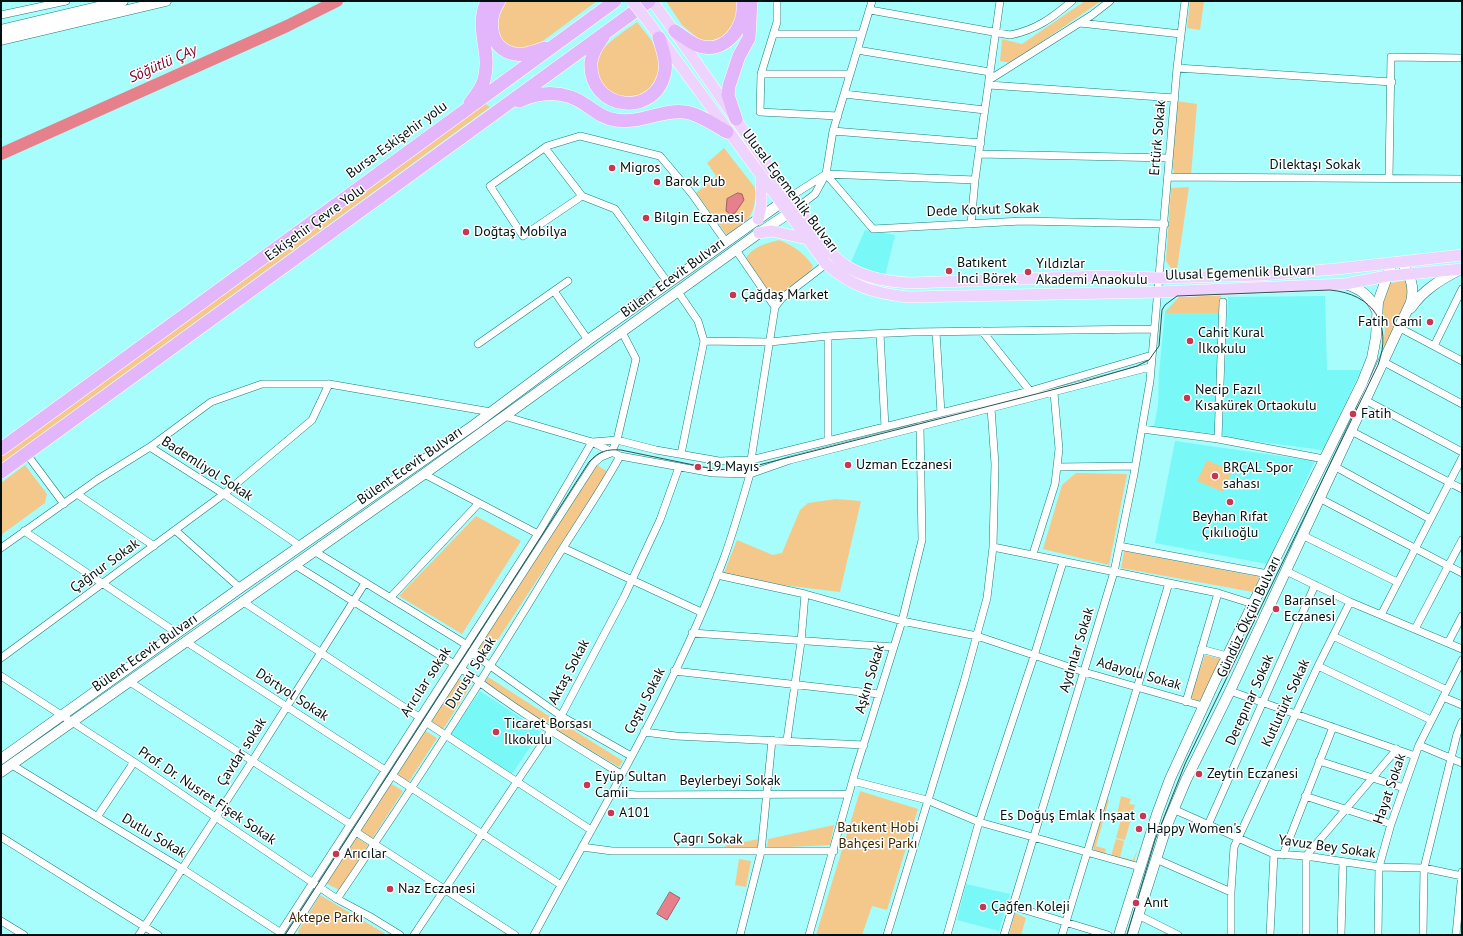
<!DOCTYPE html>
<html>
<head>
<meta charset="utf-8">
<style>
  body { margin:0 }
  #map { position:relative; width:1463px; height:936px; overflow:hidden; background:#a7fdfb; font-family:"PT Sans",sans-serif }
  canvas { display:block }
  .frame { position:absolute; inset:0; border:2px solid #001010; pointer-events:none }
</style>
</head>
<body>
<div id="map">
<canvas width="1463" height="936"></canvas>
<div class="frame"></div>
</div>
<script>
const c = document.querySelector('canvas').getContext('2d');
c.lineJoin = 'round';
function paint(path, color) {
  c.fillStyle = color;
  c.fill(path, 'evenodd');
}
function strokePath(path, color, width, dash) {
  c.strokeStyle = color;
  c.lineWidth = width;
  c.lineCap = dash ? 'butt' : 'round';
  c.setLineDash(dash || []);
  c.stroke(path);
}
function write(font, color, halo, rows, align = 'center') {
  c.font = font + ' "PT Sans",sans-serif';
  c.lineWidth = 3;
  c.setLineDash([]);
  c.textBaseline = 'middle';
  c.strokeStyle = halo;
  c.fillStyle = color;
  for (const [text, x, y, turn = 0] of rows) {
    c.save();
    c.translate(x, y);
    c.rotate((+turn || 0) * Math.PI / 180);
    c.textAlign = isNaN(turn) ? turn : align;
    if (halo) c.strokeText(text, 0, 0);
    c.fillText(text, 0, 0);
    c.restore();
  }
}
paint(new Path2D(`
  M 865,230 L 895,235 L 885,276 L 867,271 L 851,262 Z
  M 1221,295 L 1215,434 L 1154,427 L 1158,405 L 1159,374 L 1165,311 L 1179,297 Z
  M 1325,296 L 1327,370 L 1361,370 L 1323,450 L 1222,437 L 1228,297 Z
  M 1175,441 L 1315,461 L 1267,564 L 1155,543 Z
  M 480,691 L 541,731 L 512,774 L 451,734 Z
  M 966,884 L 1010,894 L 999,931 L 957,920 Z`), '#78f8f7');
paint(new Path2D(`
  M 507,1 L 597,1 L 536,46 L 523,50 L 510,46 L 500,38 L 496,26 L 503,4 Z
  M 666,1 L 737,1 C 740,15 734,34 718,41 C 714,42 707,42 702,42 L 682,25 Z
  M 1085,1 L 1101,1 L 1011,63 L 1000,61 L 1002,39 L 1022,44 Z
  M 1190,1 L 1204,1 L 1200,30 L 1187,28 Z
  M 637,22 L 652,41 L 661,61 L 655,86 L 636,99 L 611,95 C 607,89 599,82 596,75 C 586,53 623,33 637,22 Z
  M 1177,101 L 1197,104 L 1191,175 L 1174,173 L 1172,164 Z
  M 484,103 L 490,107 L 1,464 L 1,455 Z
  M 724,148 L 756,189 C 754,218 750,219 727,235 L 696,193 L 716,176 L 707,163 Z
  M 1189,187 L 1177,269 L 1171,268 L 1166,261 L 1171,188 Z
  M 779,240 C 794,246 803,252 813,266 L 810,272 L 780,294 L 769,292 L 746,258 C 752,247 767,243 779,240 Z
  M 1408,280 L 1413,288 L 1382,360 L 1385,329 L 1380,315 L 1386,284 Z
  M 1221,295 L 1220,313 L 1165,313 L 1179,297 Z
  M 1207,460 L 1232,471 L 1223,492 L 1197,481 Z
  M 25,465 L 47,494 L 45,503 L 1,535 L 1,483 Z
  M 597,465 L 608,472 L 485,659 L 474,652 Z
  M 1076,473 L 1127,474 L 1109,565 L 1043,549 L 1062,485 Z
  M 836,499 L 861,501 L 840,592 L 783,585 L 724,573 L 737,540 L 773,555 L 782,553 L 800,510 L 808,503 Z
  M 476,516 L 521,541 L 462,634 L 399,596 Z
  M 1124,551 L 1260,577 L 1253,592 L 1121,568 Z
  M 1205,655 L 1221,659 L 1200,701 L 1190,698 Z
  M 488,677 L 552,718 L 547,724 L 483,683 Z
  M 457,678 L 471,685 L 442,731 L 429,722 Z
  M 562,723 L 623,761 L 619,767 L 557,730 Z
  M 424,730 L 437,738 L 408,783 L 396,775 Z
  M 390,783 L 403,791 L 372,839 L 359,829 Z
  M 860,791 L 918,809 L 887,910 L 872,906 L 862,935 L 816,935 Z
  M 1121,796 L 1131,799 L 1129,804 L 1135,805 L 1131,818 L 1123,816 L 1125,807 L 1122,815 L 1117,814 Z
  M 1107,799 L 1109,800 L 1096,846 L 1106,849 L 1105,854 L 1094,850 L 1092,846 Z
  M 1122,816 L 1131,819 L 1125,840 L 1116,838 Z
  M 834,825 L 830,845 L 767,848 L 768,839 Z
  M 356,837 L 368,845 L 339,890 L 326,883 Z
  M 759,839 L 759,847 L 755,849 L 722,849 L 727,845 Z
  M 1116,839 L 1124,841 L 1120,857 L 1133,860 L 1138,849 L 1134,862 L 1111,856 Z
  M 739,859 L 751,861 L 746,887 L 735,885 Z
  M 320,895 L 384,933 L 386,935 L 299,935 L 298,931 Z
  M 1015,913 L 1026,918 L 1021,935 L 1009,935 Z`), '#f4c88b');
const water = new Path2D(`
  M 738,193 L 742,194 L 744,200 L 735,213 L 730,214 L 726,211 L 727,199 Z
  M 670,892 L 680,898 L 667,920 L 657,914 Z`);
paint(water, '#e6818b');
strokePath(water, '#a15f66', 1);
strokePath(new Path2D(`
  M 1,154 L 287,26 L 337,1`), '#e6818b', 12);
const street = new Path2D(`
  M 777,1 L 777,22 L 761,74 L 760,112 L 838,116
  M 870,10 L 1010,35 C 1036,30 1052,18 1072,1
  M 1,15 L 66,1
  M 1080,23 L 1181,34
  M 774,34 L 862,34
  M 857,50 L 990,72
  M 1177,68 L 1392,82
  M 761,74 L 850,74
  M 989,80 L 1092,15 L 1110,1
  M 989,85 L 1175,98
  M 844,94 L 985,110
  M 833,131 L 981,143
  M 545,148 L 582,196
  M 979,154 L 1169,158
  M 826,174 L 873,229 L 1022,221 L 1165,224
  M 826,174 L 975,180
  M 1168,177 L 1462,179
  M 1389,178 L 1391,57 L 1462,58
  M 790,197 L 826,174
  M 798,207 L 815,194 L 826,174 L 833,131 L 872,1
  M 971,224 L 975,180 L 1000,1
  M 736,250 L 775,307
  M 668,283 L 615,209 L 582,196 L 523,236 L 490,186 L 547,146 L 580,136 L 660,156 L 692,194 L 726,242
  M 554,291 L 588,340
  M 678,292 L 698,321 L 704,341 L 681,454
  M 775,307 L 782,298 L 826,264
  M 1400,328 L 1462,361
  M 982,331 L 1030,391
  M 936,332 L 941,413
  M 880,334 L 885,427
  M 704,341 L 770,342 L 828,336 L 912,332 L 1155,329
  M 478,344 L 568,281
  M 1434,346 L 1462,289
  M 1384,362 L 1462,404
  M 1367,401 L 1462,452
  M 504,416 L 592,442 L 620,456 L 713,473 L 750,474 L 790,460 L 1150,367
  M 1142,429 L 1218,439 L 1324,459
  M 1351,431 L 1462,489
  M 1218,439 L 1223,302
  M 828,441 L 828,336
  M 593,442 L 617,440 L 656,450 L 719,461 L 751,460 L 1030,391 L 1152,355
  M 150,447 L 211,402 L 262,384 L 329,384 L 491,412
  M 26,453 L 64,504
  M 1334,466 L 1430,519
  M 1057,467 L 1135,466
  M 424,474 L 538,534
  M 77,494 L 154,546
  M 1319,498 L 1462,573
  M 175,530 L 240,588
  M 24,531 L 177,633
  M 1302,535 L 1397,582
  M 1119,546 L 1268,574
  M 993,547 L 1218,593 L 1253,604
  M 1,548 L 97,480 L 150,447 L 224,494 L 300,546
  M 563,548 L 701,612
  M 314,551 L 467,645
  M 1033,554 L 1055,484 L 1059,449 L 1054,393
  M 295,565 L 454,664
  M 1286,571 L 1350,602 L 1462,649
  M 717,575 L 805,594 L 902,621 L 977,636 L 1084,672 L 1203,706
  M 390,598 L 479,503
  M 242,601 L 419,717
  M 1381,615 L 1462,458
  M 1415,629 L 1462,540
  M 692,633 L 894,647
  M 1333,636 L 1447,690
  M 185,641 L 385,770
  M 1448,643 L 1462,616
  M 1201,649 L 1227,656
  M 472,653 L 561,716 L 631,756
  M 1,658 L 224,494 L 312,420 L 329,384
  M 1318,666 L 1431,720
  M 462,669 C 512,708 567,741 621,774
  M 674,671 L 879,694
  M 1,676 L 134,762 L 337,899 L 369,916 L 400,935
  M 130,682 L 350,824
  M 1230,691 L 1415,756
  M 1443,697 L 1462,705
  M 1186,702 L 1218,593
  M 427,723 L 591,830
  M 644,732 L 676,736 L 864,745
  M 787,740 L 801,642 L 805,594
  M 1419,745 L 1462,763
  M 1319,761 L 1404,788
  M 12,765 L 181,868 L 281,933
  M 393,776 L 561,885
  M 853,781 L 927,800 L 979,822 L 1140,867
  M 611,793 L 637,795 L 849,794
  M 1305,796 L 1391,824
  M 1173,809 L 1274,854 L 1306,856 L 1379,867 L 1424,868 L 1462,876
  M 97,817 L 134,762
  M 1208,825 L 1315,585
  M 356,832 L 515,935
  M 1,837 L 158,935
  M 582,847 L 612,851 L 834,851
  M 1283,855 L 1333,727
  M 1156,859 L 1231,892
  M 337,899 C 412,789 484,678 553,564 C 575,528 600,493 620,456
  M 1012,906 L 1108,935
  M 1138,915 L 1178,935
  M 1,921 L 24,935
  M 139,935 L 253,760 L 365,583
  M 279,935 L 538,534 L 592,442
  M 289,935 L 594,463 L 601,457 L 611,453 L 617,440 L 636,359 L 622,332
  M 414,935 L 561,716 L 624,597 L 660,520 L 679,467
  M 534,935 C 600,811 675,690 724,558 C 734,530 742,502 750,474 L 751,460 L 775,307
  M 740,935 L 761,852 L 772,740
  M 809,935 L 855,772 L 902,621 L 922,540 L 920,426
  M 887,935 L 964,682 L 987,598 L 993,547 L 995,464 L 991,408
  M 947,935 L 979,822 L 1034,656 L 1063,562
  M 1004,935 L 1114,572 L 1134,474 L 1150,381 L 1177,68 L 1185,1
  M 1062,935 L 1169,583
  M 1231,935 L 1231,892 L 1234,847 L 1318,666 L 1350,602
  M 1270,935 L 1274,854
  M 1306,935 L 1306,856 L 1397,749
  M 1341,935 L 1343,862
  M 1378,935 L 1379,867 L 1391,824 L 1419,745 L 1462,660
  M 1423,935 L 1424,868 L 1457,734 L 1462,722
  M 1456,935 L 1462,872`);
const secondary = new Path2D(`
  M 1,30 L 123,1
  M 1,40 L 166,1
  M 1345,284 C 1361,289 1369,295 1377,311
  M 1411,308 C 1423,290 1440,280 1459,270
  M 1,759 L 240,588 L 474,425 L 588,340 L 788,198
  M 1,772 L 424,474 L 759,233 L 795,209
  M 1119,935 L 1157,814 L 1170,779 L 1215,681 L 1362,383 L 1372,358 L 1376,337 L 1378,302 L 1392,263
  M 1132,935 L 1167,825 L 1186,780 L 1230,691 L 1411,302 C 1415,286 1410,277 1402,262`);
const primary = new Path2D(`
  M 652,1 C 703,69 749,141 799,209 C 814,229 828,256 850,268 C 869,279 889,282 911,283 L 1099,276 L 1160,278 L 1261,275 L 1336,269 L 1462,255
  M 647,20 L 826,264 C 853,287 873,293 908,297 L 1159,292 L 1345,284 L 1387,276 L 1462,269
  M 758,219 L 761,206 L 761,177
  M 759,233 L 772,231 L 807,239`);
const highway = new Path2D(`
  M 499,1 C 487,19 488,49 515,54 C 524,56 536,51 545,48
  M 675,31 C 682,36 691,43 699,46 C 725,54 745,28 743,5
  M 603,37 C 598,44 592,53 591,62 C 588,111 657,119 665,71 C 667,61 662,48 659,38
  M 519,101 C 541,91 565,90 586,105 C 595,111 604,119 616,120 C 641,124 662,109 685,112 C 700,114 714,125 727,132
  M 470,103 C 475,96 482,88 484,80 C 492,50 474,30 487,1
  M 736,119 L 728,95 L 729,86 L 739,56 L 749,38 L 751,1
  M 1,449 L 615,1
  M 1,472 L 649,1`);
strokePath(street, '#1e7c7c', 8);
strokePath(secondary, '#1e7c7c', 11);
strokePath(primary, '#fff', 12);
strokePath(highway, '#fff', 14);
strokePath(street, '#fff', 7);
strokePath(secondary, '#fff', 10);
strokePath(primary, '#eed3fc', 11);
strokePath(highway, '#e3b5fa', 13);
strokePath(new Path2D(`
  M 285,935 L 589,462 C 599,451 607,449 621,450 L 718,470 L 751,467 L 1079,383 L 1137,366 L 1149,360 L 1159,346 L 1162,310 L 1165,305 L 1177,296 L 1330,290 C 1373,294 1393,324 1378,365 L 1185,764 L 1155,840 L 1127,935`), '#2d5150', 1);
const primaryBridge = new Path2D(`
  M 632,1 L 647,20`);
strokePath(primaryBridge, '#fff', 12, []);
strokePath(primaryBridge, '#eed3fc', 11);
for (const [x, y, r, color] of [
  [612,168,4,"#c73652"],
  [657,182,4,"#c73652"],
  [646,218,4,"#c73652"],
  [466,232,4,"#c73652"],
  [949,271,4,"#c73652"],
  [1028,272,4,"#c73652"],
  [733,295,4,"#c73652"],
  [1430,322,4,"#c73652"],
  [1190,341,4,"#c73652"],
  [1187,398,4,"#c73652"],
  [1353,414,4,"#c73652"],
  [848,465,4,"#c73652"],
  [698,467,4,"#c73652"],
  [1215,476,4,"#c73652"],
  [1230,502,4,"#c73652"],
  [1276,609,4,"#c73652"],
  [496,732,4,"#c73652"],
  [1199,774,4,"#c73652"],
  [587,785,4,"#c73652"],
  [611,813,4,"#c73652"],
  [1143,816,4,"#c73652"],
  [1139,829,4,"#c73652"],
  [336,854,4,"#c73652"],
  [390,889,4,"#c73652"],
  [1136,903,4,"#c73652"],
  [983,907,4,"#c73652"]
]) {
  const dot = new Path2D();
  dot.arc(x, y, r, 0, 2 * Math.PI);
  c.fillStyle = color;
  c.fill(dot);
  strokePath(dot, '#fff', 1.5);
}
write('14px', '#001010', '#fff', [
  ["Ertürk Sokak",1158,138,-85],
  ["Bursa-Eskişehir yolu",397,140,-36],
  ["Dilektaşı Sokak",1315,165],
  ["Ulusal Egemenlik Bulvarı",790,191,53],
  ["Dede Korkut Sokak",983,210,-2],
  ["Eskişehir Çevre Yolu",315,223,-36],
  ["Ulusal Egemenlik Bulvarı",1240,273,-2],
  ["Bülent Ecevit Bulvarı",673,278,-36],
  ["Bülent Ecevit Bulvarı",410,466,-35],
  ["Bademliyol Sokak",207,469,33],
  ["Çağnur Sokak",105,566,-36],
  ["Gündüz Ökçün Bulvarı",1249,617,-65],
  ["Aydınlar Sokak",1077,650,-73],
  ["Bülent Ecevit Bulvarı",145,653,-35],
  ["Aktaş Sokak",569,672,-62],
  ["Durusu Sokak",471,673,-58],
  ["Adayolu Sokak",1139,674,16],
  ["Aşkın Sokak",870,679,-73],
  ["Arıcılar sokak",426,682,-57],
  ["Dörtyol Sokak",292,695,33],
  ["Derepınar Sokak",1250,700,-66],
  ["Coştu Sokak",645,701,-63],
  ["Kutlutürk Sokak",1286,703,-65],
  ["Çavdar sokak",242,752,-57],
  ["Beylerbeyi Sokak",730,781],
  ["Hayat Sokak",1390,789,-71],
  ["Prof. Dr. Nusret Fişek Sokak",207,796,34],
  ["Dutlu Sokak",154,836,31],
  ["Çagrı Sokak",708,839,1],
  ["Yavuz Bey Sokak",1327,847,8]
]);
write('14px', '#001010', '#fff', [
  ["Migros",620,168],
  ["Barok Pub",665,182],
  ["Bilgin Eczanesi",654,218],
  ["Doğtaş Mobilya",474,232],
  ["Batıkent",957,263],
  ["İnci Börek",957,279],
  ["Yıldızlar",1036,264],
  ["Akademi Anaokulu",1036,280],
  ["Çağdaş Market",741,295],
  ["Fatih Cami",1422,322,"right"],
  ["Cahit Kural",1198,333],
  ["İlkokulu",1198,349],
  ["Necip Fazıl",1195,390],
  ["Kısakürek Ortaokulu",1195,406],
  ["Fatih",1361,414],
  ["Uzman Eczanesi",856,465],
  ["19 Mayıs",706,467],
  ["BRÇAL Spor",1223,468],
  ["sahası",1223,484],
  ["Beyhan Rıfat",1230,517,"center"],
  ["Çıkılıoğlu",1230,533,"center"],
  ["Baransel",1284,601],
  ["Eczanesi",1284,617],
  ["Ticaret Borsası",504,724],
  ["İlkokulu",504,740],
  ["Zeytin Eczanesi",1207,774],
  ["Eyüp Sultan",595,777],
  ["Camii",595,793],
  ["A101",619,813],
  ["Es Doğuş Emlak İnşaat",1135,816,"right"],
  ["Happy Women's",1147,829],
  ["Arıcılar",344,854],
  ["Naz Eczanesi",398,889],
  ["Anıt",1144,903],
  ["Çağfen Koleji",991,907]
], 'left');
write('14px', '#3e2700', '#fff', [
  ["Batıkent Hobi",878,828],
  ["Bahçesi Parkı",878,844],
  ["Aktepe Parkı",326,918]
]);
write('italic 15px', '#84042b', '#fff', [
  ["Söğütlü ÇAy",163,64,-24]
]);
</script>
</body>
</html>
